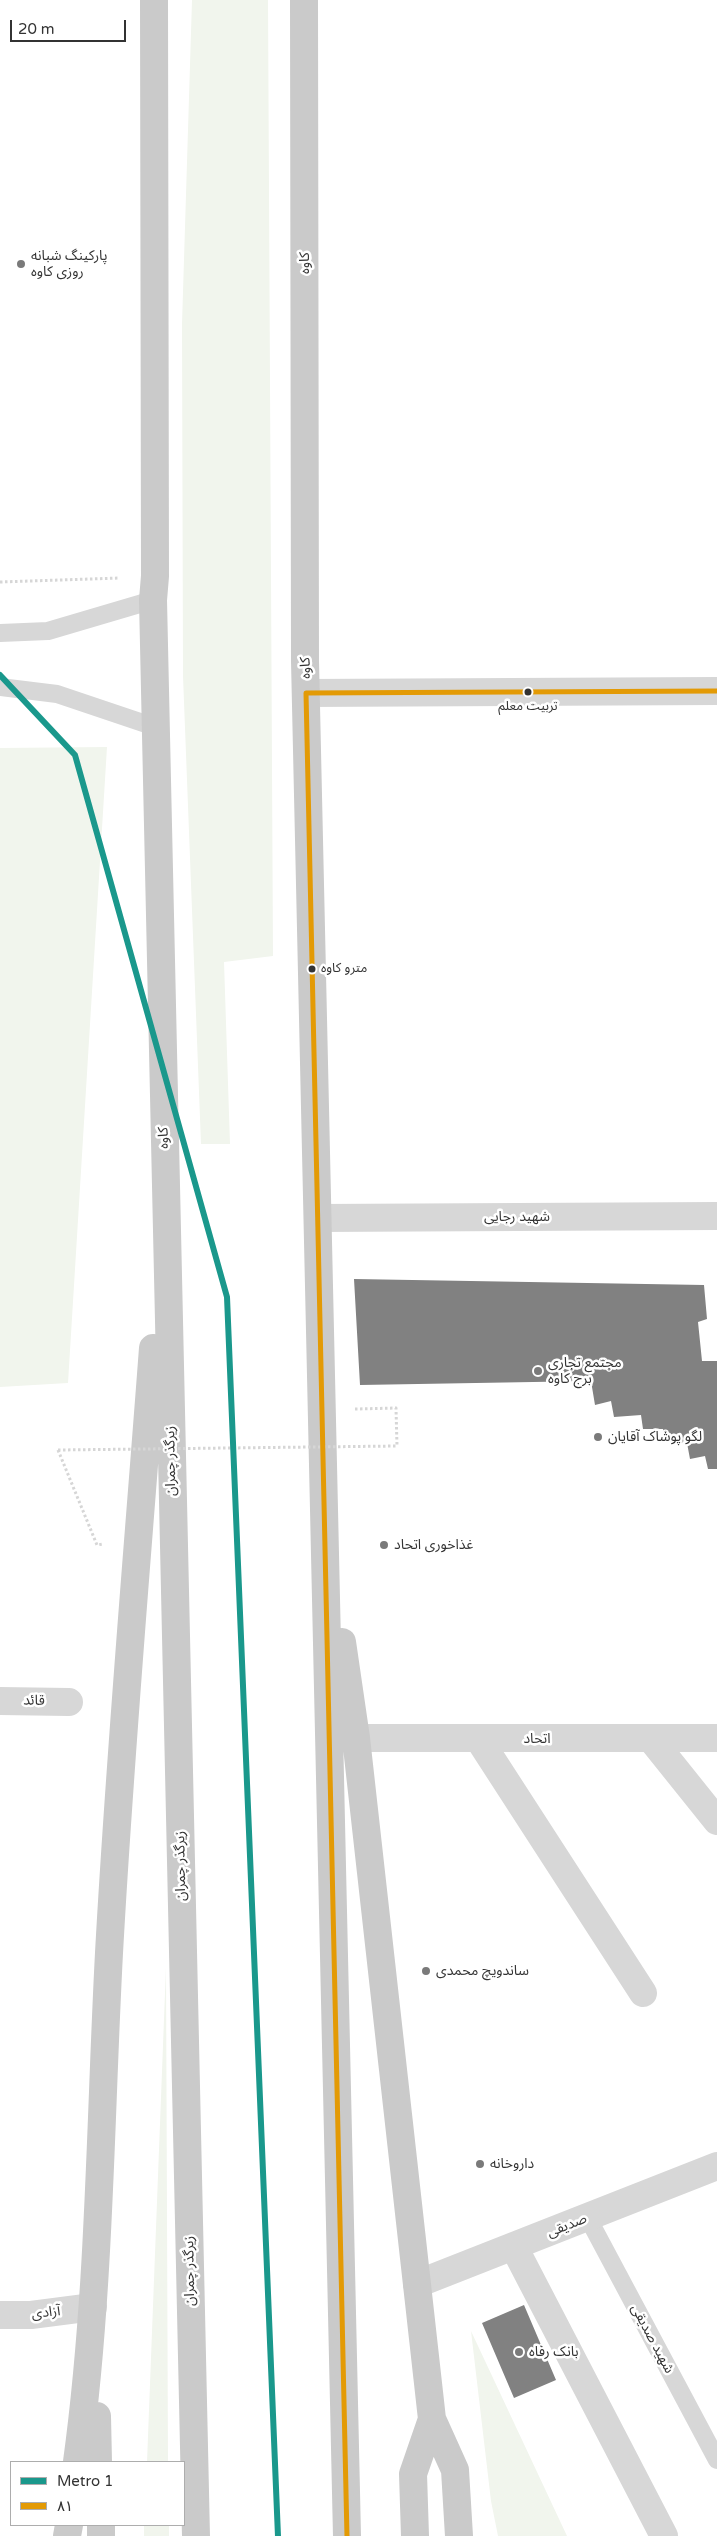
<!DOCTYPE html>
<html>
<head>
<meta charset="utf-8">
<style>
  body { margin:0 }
  #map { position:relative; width:717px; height:2536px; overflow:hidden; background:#fff; font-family:"Varela Round",sans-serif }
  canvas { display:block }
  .legend { position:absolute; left:10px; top:2461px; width:175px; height:65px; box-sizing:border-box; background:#fff; border:1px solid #adadad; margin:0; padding:6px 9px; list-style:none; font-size:15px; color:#333 }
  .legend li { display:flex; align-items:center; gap:10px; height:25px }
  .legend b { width:25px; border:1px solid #adadad }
  .scale { position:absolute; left:10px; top:20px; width:116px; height:22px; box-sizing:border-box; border:2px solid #333; border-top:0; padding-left:6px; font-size:15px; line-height:18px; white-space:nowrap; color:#333; -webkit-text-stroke:4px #fff; paint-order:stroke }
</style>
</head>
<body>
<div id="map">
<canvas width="717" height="2536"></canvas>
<ul class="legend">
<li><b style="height:6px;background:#1a988c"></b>Metro 1</li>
<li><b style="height:6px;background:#e39a05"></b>۸۱</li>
</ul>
<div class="scale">20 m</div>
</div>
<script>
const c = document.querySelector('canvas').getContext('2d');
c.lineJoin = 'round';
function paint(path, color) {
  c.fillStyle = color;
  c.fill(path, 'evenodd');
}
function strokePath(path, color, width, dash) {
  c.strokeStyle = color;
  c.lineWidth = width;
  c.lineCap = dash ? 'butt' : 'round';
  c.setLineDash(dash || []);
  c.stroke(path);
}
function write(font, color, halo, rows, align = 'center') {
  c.font = font + ' "Varela Round","Noto Sans Arabic",sans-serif';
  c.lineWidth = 5;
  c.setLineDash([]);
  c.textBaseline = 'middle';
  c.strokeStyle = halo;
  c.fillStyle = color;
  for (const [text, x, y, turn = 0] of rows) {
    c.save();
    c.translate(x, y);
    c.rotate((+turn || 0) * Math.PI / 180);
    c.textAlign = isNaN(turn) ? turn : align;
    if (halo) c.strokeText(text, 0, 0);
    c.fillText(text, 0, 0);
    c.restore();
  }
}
paint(new Path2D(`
  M 192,0 L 268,0 L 273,956 L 224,962 L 230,1144 L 201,1144 L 183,676 L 182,324 Z
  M 107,747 L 68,1383 L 0,1387 L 0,748 Z
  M 166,1967 L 168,2462 L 147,2462 Z
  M 471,2331 L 567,2536 L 498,2536 L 491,2501 Z
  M 144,2525 L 169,2525 L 169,2536 L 144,2536 Z`), '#f1f5ed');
paint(new Path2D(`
  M 354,1279 L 704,1285 L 707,1319 L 698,1322 L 702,1361 L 717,1361 L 717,1469 L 708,1469 L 705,1456 L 690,1459 L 687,1443 L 666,1442 L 663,1429 L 643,1429 L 641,1415 L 614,1417 L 611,1401 L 595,1405 L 591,1381 L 360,1385 Z
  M 524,2305 L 556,2380 L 514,2398 L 482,2323 Z`), '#818181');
strokePath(new Path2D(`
  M 0,582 L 119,578
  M 355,1409 L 396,1408 L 397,1446
  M 58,1450 L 97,1545 L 103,1544`), '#d6d6d6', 3, [2.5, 2.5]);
strokePath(new Path2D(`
  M 0,633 L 48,631 L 153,600
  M 0,687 L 57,694 L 155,727
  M 588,2218 L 717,2460`), '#d7d7d7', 18);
strokePath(new Path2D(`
  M 318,1218 L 717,1216
  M 0,1701 L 69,1702
  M 356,1738 L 717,1738
  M 478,1738 L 643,1993
  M 652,1740 L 717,1821
  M 514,2247 L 664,2536
  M 417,2284 L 717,2166
  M 0,2315 L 31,2315 L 93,2307`), '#d7d7d7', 28);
strokePath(new Path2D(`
  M 306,693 L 717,691`), '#d7d7d7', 28);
strokePath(new Path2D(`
  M 154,0 L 155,576 L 153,600 L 196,2536
  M 304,0 L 305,661 L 347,2536
  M 342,1642 L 356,1738 L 432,2419 L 455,2470 L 459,2536
  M 97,2416 L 98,2462
  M 77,2462 C 100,2293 100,2122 109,1953 C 120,1751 138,1549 153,1348
  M 101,2525 L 101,2536
  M 67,2536 L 69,2525
  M 415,2536 L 413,2474 L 432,2419`), '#cacaca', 28);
strokePath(new Path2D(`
  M 58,1450 L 397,1446`), '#d6d6d6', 3, [2.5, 2.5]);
strokePath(new Path2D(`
  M 347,2536 L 306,693 L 717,691`), '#e39a05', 5);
strokePath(new Path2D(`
  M 0,675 L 75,755 L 227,1297 L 278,2536`), '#1a988c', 6);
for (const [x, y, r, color] of [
  [21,264,5,"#7a7a7a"],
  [528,692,4.5,"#333"],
  [312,969,4.5,"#333"],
  [538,1371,5,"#7a7a7a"],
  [598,1437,5,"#7a7a7a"],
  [384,1545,5,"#7a7a7a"],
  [426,1971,5,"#7a7a7a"],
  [480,2164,5,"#7a7a7a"],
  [519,2352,5,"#7a7a7a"]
]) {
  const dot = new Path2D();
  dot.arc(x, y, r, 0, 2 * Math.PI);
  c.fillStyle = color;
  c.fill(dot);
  strokePath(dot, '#fff', 2);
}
write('13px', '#333', '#fff', [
  ["تربیت معلم",528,707],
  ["مترو کاوه",321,969,"left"]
]);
write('14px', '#333', '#fff', [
  ["پارکینگ شبانه",31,256],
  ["روزی کاوه",31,272],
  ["مجتمع تجاری",548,1363],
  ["برج کاوه",548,1379],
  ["لگو پوشاک آقایان",608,1437],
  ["غذاخوری اتحاد",394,1545],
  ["ساندویچ محمدی",436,1971],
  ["داروخانه",490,2164],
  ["بانک رفاه",529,2352]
], 'left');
write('14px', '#333', '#fff', [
  ["کاوه",305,263,-90],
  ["کاوه",306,668,-91],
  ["کاوه",164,1138,-91],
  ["شهید رجایی",517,1217],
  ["زیرگذر چمران",171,1461,-91],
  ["قائد",34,1701,1],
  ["اتحاد",537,1739],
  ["زیرگذر چمران",181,1866,-91],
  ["صدیقی",567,2226,-22],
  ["زیرگذر چمران",190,2271,-91],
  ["آزادی",46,2313,-6],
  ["شهید صدیقی",652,2339,62]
]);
</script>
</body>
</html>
